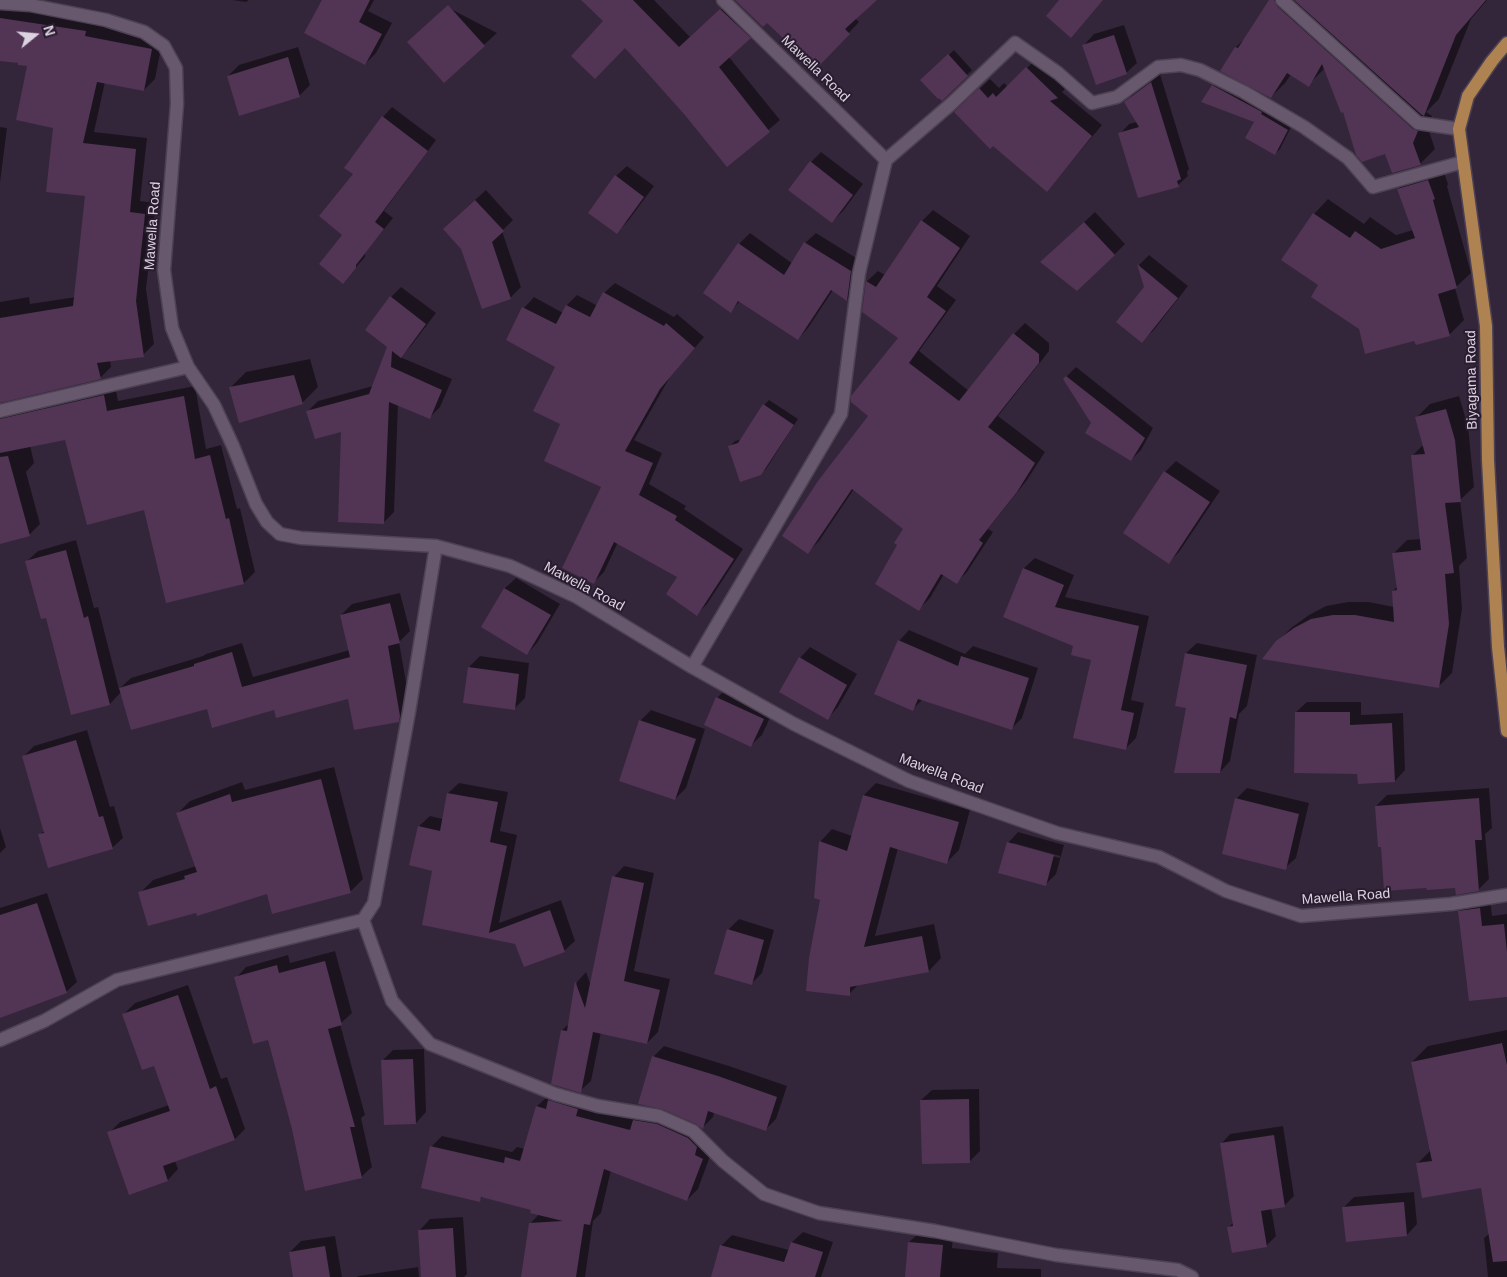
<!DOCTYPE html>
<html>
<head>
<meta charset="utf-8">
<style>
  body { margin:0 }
  #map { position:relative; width:1507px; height:1277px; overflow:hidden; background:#34263a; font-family:Arial,sans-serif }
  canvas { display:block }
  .north { position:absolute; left:10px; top:10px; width:50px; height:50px; -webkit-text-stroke:4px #2a1c30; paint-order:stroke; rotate:73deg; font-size:14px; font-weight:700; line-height:20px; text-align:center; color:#dcd3e0 }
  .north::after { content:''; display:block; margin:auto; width:18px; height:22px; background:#dcd3e0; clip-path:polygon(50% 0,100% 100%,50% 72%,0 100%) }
</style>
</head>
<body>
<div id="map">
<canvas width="1507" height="1277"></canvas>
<div class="north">N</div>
</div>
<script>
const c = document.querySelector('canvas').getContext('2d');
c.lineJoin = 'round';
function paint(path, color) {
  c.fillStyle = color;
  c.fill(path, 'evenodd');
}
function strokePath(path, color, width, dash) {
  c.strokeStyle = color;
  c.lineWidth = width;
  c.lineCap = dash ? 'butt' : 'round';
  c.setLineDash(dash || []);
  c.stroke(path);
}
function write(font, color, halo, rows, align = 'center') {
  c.font = font + ' Arial,sans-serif';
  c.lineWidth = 4;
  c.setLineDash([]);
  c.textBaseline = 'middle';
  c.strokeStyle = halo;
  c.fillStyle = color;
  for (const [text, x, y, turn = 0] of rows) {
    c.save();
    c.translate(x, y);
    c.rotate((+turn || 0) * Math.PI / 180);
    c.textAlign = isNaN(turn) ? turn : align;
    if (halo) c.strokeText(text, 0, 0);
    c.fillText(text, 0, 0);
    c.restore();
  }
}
paint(new Path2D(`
  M 232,0 L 249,0 L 246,2 Z
  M 324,0 L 374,0 L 368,11 L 392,23 L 376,53 L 365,64 Z
  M 586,0 L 654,0 L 690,37 L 731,0 L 733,0 L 760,27 L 729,57 L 780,120 L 727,165 L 685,113 Z
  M 736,0 L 875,0 L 855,18 L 859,22 L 826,57 L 767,21 Z
  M 1270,0 L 1487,0 L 1471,19 L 1439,99 L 1426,112 L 1432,116 L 1428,128 L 1435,149 L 1420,164 L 1386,153 L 1344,110 L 1325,68 L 1308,85 L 1291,74 L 1286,82 L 1271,97 L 1222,71 L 1236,47 L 1248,36 Z
  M 0,6 L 96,20 L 95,25 L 163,38 L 155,79 L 144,90 L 105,82 L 94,132 L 147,138 L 140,201 L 156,203 L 146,289 L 154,344 L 143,355 L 110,360 L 111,367 L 100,378 L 3,401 L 6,406 L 115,385 L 118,401 L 195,386 L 206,449 L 221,445 L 237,509 L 240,508 L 255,572 L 244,583 L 145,509 L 65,439 L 30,445 L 34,463 L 26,472 L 40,524 L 29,535 L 0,543 L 0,302 L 29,297 L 30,304 L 76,297 L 87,195 L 54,127 L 28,65 L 19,62 L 0,59 Z
  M 447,7 L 497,33 L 444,81 Z
  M 1124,25 L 1137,63 L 1126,73 L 1084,45 L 1094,34 Z
  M 298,47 L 310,85 L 299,96 L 228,76 L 239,65 Z
  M 954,50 L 972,70 L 942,99 L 922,80 Z
  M 1038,57 L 1068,86 L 1062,92 L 1102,125 L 1057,179 L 966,102 L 990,79 L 999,88 L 1004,83 L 1008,87 Z
  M 1160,74 L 1189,169 L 1187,172 L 1188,176 L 1178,185 L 1120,134 L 1129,124 L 1137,122 L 1126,102 L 1135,92 Z
  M 1218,81 L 1292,125 L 1280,149 L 1275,154 L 1256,121 L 1213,86 Z
  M 392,107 L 436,140 L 384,211 L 393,218 L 365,253 L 365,257 L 343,282 L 344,234 L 355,174 L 383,117 Z
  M 0,127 L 7,128 L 0,183 Z
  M 821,152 L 863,184 L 843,211 L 832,222 L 811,162 Z
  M 627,166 L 654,186 L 628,221 L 617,232 L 616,176 Z
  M 1442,167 L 1448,184 L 1447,186 L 1471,273 L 1455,288 L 1464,320 L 1449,335 L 1415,339 L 1360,328 L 1320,285 L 1314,214 L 1328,199 L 1364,224 L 1370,217 L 1396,235 L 1413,230 L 1398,189 L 1413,175 Z
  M 486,190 L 513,220 L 502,231 L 521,287 L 510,298 L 455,218 Z
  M 933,210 L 970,236 L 937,286 L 956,300 L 919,351 L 969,391 L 1014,334 L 1025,323 L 1049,343 L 1049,351 L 998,416 L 1045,452 L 1027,480 L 988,529 L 993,532 L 967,572 L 957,582 L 944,574 L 930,598 L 919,609 L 899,545 L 905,529 L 854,489 L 819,541 L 808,552 L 869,416 L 899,338 L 864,312 L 867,281 L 878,271 L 885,275 L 922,221 Z
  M 1095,212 L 1125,244 L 1114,255 L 1053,251 Z
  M 750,233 L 793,264 L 805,243 L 816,233 L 861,261 L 857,289 L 847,300 L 833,290 L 808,328 L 798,339 L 740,301 L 731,311 L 739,244 Z
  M 1149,255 L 1188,286 L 1153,331 L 1142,341 L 1145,287 L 1139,265 Z
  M 615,283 L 674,317 L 677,314 L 704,337 L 670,377 L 634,440 L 662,453 L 649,484 L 686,506 L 684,509 L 743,549 L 707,604 L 697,614 L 679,577 L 618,542 L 604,572 L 594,582 L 603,486 L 561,424 L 557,366 L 507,340 L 524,308 L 534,297 L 563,313 L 567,305 L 577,295 L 598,306 L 604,293 Z
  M 401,287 L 436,313 L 411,346 L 400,357 L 452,379 L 440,407 L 430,417 L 398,404 L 394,512 L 384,522 L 343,430 L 308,411 L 318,401 L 373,386 L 388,346 L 391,297 Z
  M 310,359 L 318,387 L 302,403 L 230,388 L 246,372 Z
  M 1076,367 L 1153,428 L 1141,450 L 1131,460 L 1093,423 L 1064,379 Z
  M 1459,396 L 1468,426 L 1474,487 L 1460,500 L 1467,558 L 1459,566 L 1462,609 L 1452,673 L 1439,686 L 1277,642 L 1291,628 L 1309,615 L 1326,606 L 1348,602 L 1369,602 L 1394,607 L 1393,591 L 1397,587 L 1393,554 L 1407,540 L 1421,539 L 1412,456 L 1424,444 L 1417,417 L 1430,404 Z
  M 769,400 L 798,419 L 766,469 L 760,474 L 730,446 L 735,441 L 742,439 L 764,405 Z
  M 1176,461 L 1220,491 L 1179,552 L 1169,562 L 1125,533 L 1165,472 Z
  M 76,540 L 94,608 L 98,607 L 119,689 L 131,678 L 203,656 L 206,654 L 242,643 L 253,677 L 350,650 L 341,615 L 352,604 L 400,593 L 410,631 L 399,642 L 410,705 L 409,710 L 398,721 L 349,697 L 275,709 L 207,707 L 121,692 L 110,704 L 47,616 L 27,561 L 38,551 Z
  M 1035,558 L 1074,575 L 1065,597 L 1149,616 L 1131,700 L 1144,703 L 1136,738 L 1125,749 L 1092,659 L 1074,645 L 1005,616 L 1024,568 Z
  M 516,578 L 560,604 L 537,643 L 527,654 L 482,627 L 505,588 Z
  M 909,630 L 965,654 L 973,646 L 1038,668 L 1022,718 L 1011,729 L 922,700 L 912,710 L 899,641 Z
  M 1197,643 L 1257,655 L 1247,706 L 1239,714 L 1230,761 L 1220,772 L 1187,707 L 1186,653 Z
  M 810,647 L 857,674 L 838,707 L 828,718 L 800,658 Z
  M 480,656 L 529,663 L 525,698 L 514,709 L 469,667 Z
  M 728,687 L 774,709 L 762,735 L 751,745 L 717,698 Z
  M 1307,702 L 1361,702 L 1361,715 L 1403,713 L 1405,770 L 1395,781 L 1359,772 L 1296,712 Z
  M 651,710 L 705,729 L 686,788 L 675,799 L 640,721 Z
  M 87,730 L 110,807 L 114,806 L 123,838 L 112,848 L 39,835 L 45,830 L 23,757 L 34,746 Z
  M 334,767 L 363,879 L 350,892 L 268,892 L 197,911 L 140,893 L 153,880 L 196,866 L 178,813 L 190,801 L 242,782 L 245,790 Z
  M 459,783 L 508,792 L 500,831 L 517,835 L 499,923 L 561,900 L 575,941 L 564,951 L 423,924 L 433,870 L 419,826 L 430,816 L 443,819 L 448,793 Z
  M 876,783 L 970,810 L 959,850 L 947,862 L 898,848 L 875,936 L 934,924 L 941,958 L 929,971 L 859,984 L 849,994 L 822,899 L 820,842 L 832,829 L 852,836 L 864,795 Z
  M 1247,788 L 1309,803 L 1296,858 L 1285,868 L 1236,799 Z
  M 1489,788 L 1492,828 L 1485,834 L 1489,879 L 1478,890 L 1456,887 L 1382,845 L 1376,806 L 1387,795 Z
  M 0,828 L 6,847 L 0,853 Z
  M 1018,832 L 1064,845 L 1056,874 L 1045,885 L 1008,843 ZM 1013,843 L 1060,856 L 1060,858 L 1013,845 Z
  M 624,866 L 654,873 L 634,971 L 670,979 L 658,1032 L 647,1043 L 601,1032 L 591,1081 L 580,1091 L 562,1030 L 570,1023 L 577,982 L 586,972 L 591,986 L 614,877 Z
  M 47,893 L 77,982 L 66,992 L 0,1016 L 0,908 Z
  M 1490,898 L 1492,916 L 1507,914 L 1507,996 L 1459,912 L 1470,901 Z
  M 739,919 L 774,930 L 762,973 L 752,983 L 728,930 Z
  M 335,951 L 352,1013 L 340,1024 L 365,1115 L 361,1118 L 372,1167 L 361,1177 L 293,1129 L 269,1039 L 236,978 L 246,967 L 288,955 L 290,963 Z
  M 188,985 L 221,1079 L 227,1077 L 245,1129 L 235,1139 L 175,1161 L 178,1169 L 168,1180 L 130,1193 L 109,1133 L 120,1122 L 169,1105 L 154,1064 L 124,1014 L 135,1003 Z
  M 1507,1030 L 1507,1277 L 1488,1277 L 1484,1238 L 1490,1233 L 1482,1186 L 1417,1164 L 1431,1150 L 1412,1062 L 1428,1046 Z
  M 664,1046 L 729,1066 L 787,1086 L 776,1119 L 766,1129 L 714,1112 L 713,1117 L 703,1127 L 654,1056 Z
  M 424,1049 L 426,1112 L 416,1123 L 382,1061 L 393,1050 Z
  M 979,1089 L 980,1151 L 969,1162 L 921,1100 L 932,1090 Z
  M 548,1096 L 588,1098 L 668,1114 L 699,1127 L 707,1136 L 705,1145 L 713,1148 L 698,1189 L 687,1200 L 611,1170 L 601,1213 L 593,1221 L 585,1277 L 522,1277 L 530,1224 L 539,1214 L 532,1209 L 484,1196 L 479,1200 L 431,1147 L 442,1136 L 512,1152 L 517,1147 L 525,1149 L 537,1106 Z
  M 1283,1126 L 1294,1196 L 1284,1206 L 1271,1208 L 1276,1236 L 1266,1246 L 1229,1227 L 1233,1223 L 1221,1144 L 1230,1134 Z
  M 1414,1192 L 1417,1224 L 1407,1235 L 1344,1207 L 1354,1197 Z
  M 463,1217 L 467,1274 L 464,1277 L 423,1277 L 420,1230 L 430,1219 Z
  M 803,1232 L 833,1242 L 821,1277 L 713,1277 L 721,1246 L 732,1235 L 789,1250 L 792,1242 Z
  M 920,1232 L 953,1235 L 952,1248 L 998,1253 L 997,1268 L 1041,1269 L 1041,1277 L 906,1277 L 909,1242 Z
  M 335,1236 L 342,1277 L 294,1277 L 290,1252 L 301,1241 Z
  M 418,1267 L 419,1277 L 357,1277 L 358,1276 Z`), '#0007');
paint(new Path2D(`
  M 322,0 L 370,0 L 359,22 L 382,34 L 365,65 L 304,33 Z
  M 581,0 L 633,0 L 679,47 L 720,9 L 751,38 L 719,67 L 770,132 L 727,167 L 684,114 L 625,48 L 595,79 L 571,56 L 603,21 Z
  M 735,0 L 877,0 L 845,29 L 850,34 L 816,69 L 767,23 L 763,27 Z
  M 1059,0 L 1103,0 L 1071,38 L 1046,16 Z
  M 1269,0 L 1274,0 L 1277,6 L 1413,129 L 1418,131 L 1413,143 L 1421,165 L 1392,173 L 1385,154 L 1362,162 L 1356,155 L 1343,112 L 1341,113 L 1322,64 L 1309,87 L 1287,73 L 1271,98 L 1220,71 L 1235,47 L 1238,48 Z
  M 1294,0 L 1486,0 L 1456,35 L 1424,116 L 1422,115 Z
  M 448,5 L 485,46 L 444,83 L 407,42 Z
  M 0,18 L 86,31 L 85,36 L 152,49 L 144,91 L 97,82 L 83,143 L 136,149 L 130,212 L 145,214 L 136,301 L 144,357 L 97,363 L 101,379 L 0,403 L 0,318 L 73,306 L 85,196 L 46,192 L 53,128 L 16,120 L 27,66 L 18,65 L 18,63 L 0,61 Z
  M 1114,35 L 1127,74 L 1096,85 L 1082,45 Z
  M 948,54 L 968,76 L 942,101 L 939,98 L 938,99 L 920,80 Z
  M 288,57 L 300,97 L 239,116 L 227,76 Z
  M 1026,67 L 1058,98 L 1050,101 L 1092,136 L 1047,192 L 993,146 L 990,149 L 954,112 L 979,88 L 988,98 L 993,93 L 996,97 Z
  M 1151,82 L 1181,179 L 1177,181 L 1179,187 L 1138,198 L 1118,133 L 1139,127 L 1124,102 Z
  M 1212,85 L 1262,112 L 1261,114 L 1288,130 L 1275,155 L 1245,138 L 1254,122 L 1201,102 Z
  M 382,116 L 428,151 L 375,222 L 384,229 L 356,265 L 356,268 L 343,284 L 319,264 L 342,235 L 319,216 L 353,174 L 344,168 Z
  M 810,161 L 853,195 L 832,223 L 788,190 Z
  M 615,175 L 644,197 L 617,234 L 588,213 Z
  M 1428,180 L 1435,199 L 1433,200 L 1457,288 L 1438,294 L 1450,336 L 1416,345 L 1414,341 L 1365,354 L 1359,329 L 1311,297 L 1318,285 L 1281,260 L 1313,213 L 1350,238 L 1355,231 L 1381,249 L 1415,238 L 1397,189 Z
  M 475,200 L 504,231 L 492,242 L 511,299 L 482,309 L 461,249 L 443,229 Z
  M 921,220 L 960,248 L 927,297 L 946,311 L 909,363 L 959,401 L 1013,333 L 1039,354 L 1039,363 L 988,427 L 1035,463 L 1017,492 L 979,540 L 983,543 L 957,584 L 941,574 L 919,611 L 875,584 L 897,545 L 894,543 L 903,529 L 852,489 L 808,554 L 782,536 L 818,481 L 868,416 L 851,402 L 851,396 L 898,338 L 862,312 L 866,281 L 876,287 Z
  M 1084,222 L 1115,255 L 1077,291 L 1040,262 Z
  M 804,242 L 851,271 L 847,301 L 831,290 L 798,340 L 738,301 L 731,313 L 703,293 L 738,243 L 784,275 Z
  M 1137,264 L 1178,298 L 1142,343 L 1116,322 L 1144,287 Z
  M 603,292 L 664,326 L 666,323 L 695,348 L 660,389 L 625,451 L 653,463 L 639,495 L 677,516 L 675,520 L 734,559 L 697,616 L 666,594 L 677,577 L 614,542 L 594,584 L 562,568 L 601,487 L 544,461 L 560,424 L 533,411 L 555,367 L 506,340 L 522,307 L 556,324 L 566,305 L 590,317 Z
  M 390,296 L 426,324 L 401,358 L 392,351 L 391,367 L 442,390 L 430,419 L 389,402 L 384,524 L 338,522 L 341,432 L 315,439 L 306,411 L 369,394 L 387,347 L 365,330 Z
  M 294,375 L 303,404 L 239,423 L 229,387 Z
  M 1066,376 L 1145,438 L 1131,461 L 1085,433 L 1091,423 L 1063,379 Z
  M 104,395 L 107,411 L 184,396 L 195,459 L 210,455 L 226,519 L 229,518 L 244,584 L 166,603 L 144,510 L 87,525 L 65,440 L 0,453 L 0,419 Z
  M 763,404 L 794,425 L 761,475 L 740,482 L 728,446 L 738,443 Z
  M 1446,409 L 1455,440 L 1461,502 L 1445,503 L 1454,573 L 1445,574 L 1449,624 L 1439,688 L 1262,659 L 1276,641 L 1294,628 L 1311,619 L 1333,615 L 1355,615 L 1394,622 L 1392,591 L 1397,590 L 1392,553 L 1421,550 L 1411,455 L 1425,454 L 1415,417 Z
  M 8,456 L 30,536 L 0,544 L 0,457 Z
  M 1164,471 L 1210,502 L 1169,564 L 1123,533 Z
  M 66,550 L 84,618 L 88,616 L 110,705 L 71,715 L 46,618 L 41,619 L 25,561 Z
  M 1023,568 L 1064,585 L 1055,607 L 1139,626 L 1121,710 L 1134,713 L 1126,750 L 1073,738 L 1091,660 L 1071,655 L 1073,646 L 1003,617 Z
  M 504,588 L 551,615 L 527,655 L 481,627 Z
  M 390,603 L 400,643 L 388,646 L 400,716 L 399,722 L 354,730 L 348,699 L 276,718 L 274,710 L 212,728 L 207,709 L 131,730 L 119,688 L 194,666 L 194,664 L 232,652 L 242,687 L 350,657 L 340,615 Z
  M 898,640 L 958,666 L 961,656 L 1029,678 L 1012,730 L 918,699 L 913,711 L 874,694 Z
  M 1185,653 L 1247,665 L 1236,719 L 1230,717 L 1220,773 L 1174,773 L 1186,708 L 1175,706 Z
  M 799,657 L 847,685 L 828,720 L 779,692 Z
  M 468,667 L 519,674 L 515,710 L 463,703 Z
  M 716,697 L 764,719 L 751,747 L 704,725 Z
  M 1295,712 L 1350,712 L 1350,725 L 1392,723 L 1395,782 L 1358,784 L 1357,774 L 1294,773 Z
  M 639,720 L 696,739 L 675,800 L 619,781 Z
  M 76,740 L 99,817 L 103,816 L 113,849 L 48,868 L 38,834 L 44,833 L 22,756 Z
  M 321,779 L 351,893 L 272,914 L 267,894 L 197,916 L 196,913 L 148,926 L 138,892 L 185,879 L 184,876 L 197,872 L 176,813 L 230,794 L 232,802 Z
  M 447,793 L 498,802 L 490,842 L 507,846 L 489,933 L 550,910 L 565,952 L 524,967 L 515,944 L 422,925 L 432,871 L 409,865 L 418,826 L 440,831 Z
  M 863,795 L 959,822 L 947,864 L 890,847 L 864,947 L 922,936 L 929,972 L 850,987 L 850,996 L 806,991 L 809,958 L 820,900 L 814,898 L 819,841 L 847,851 Z
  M 1235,798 L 1299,814 L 1286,870 L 1222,854 Z
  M 1479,798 L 1482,840 L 1475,840 L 1479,891 L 1456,895 L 1455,888 L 1427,890 L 1426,888 L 1384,891 L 1381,847 L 1378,847 L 1375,806 Z
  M 1007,842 L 1054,855 L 1046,886 L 998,873 Z
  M 612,876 L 644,883 L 624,981 L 660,990 L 647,1044 L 593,1032 L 581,1093 L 551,1084 L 561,1030 L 567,1031 L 575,981 L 585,1008 Z
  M 37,903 L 67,993 L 0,1018 L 0,915 Z
  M 1480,908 L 1482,926 L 1504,924 L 1507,952 L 1507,997 L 1469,1001 L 1458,911 Z
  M 727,929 L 764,940 L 752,985 L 714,974 Z
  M 325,961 L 342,1025 L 328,1029 L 355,1127 L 350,1127 L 362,1178 L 305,1191 L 292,1129 L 268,1040 L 253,1044 L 234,977 L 277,965 L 279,973 Z
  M 178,995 L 210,1089 L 216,1086 L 235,1140 L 163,1166 L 168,1181 L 129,1195 L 107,1132 L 170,1111 L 154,1066 L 142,1070 L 122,1014 Z
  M 1502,1043 L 1507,1065 L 1507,1261 L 1493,1262 L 1481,1188 L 1422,1198 L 1416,1163 L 1432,1161 L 1411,1062 Z
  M 652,1056 L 718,1076 L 777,1097 L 766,1131 L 708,1111 L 703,1129 L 696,1124 L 662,1109 L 638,1104 Z
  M 413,1059 L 416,1124 L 384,1125 L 381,1060 Z
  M 969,1099 L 970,1163 L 922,1164 L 920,1100 Z
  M 548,1100 L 578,1109 L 576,1116 L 630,1130 L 633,1120 L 657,1124 L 688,1138 L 697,1147 L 695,1155 L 703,1159 L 687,1201 L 604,1169 L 590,1225 L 584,1224 L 576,1277 L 521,1277 L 529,1223 L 563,1221 L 530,1213 L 531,1210 L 481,1197 L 480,1202 L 421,1188 L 430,1146 L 504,1163 L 505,1157 L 520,1161 L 536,1106 L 546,1109 Z
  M 1274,1135 L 1285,1207 L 1261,1211 L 1267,1247 L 1232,1253 L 1227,1227 L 1233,1226 L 1220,1143 Z
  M 1404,1202 L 1407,1236 L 1346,1242 L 1342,1207 Z
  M 453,1228 L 456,1277 L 421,1277 L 418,1230 Z
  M 791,1242 L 823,1252 L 815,1277 L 711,1277 L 720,1245 L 784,1262 Z
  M 908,1242 L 943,1245 L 940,1277 L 905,1277 Z
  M 325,1246 L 330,1277 L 293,1277 L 289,1252 Z`), '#523454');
const minor = new Path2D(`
  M 723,0 L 886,160
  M 1282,0 L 1418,123 L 1459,129
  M 0,3 L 30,5 L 106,20 L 144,32 L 164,46 L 176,68 L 177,104 L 164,270 L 172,328 L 188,367 L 214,405 L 233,446 L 256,504 L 267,522 L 280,534 L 301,538 L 436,546 L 510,566 L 577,597 L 692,667 L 794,724 L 909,781 L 1057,833 L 1159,857 L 1226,891 L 1301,916 L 1451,904 L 1507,895
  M 0,411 L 188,367
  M 692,667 L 841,414 L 859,273 L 886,160 L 951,104 L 1015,43 L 1058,73 L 1092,103 L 1117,97 L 1158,67 L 1181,65 L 1200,70 L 1244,92 L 1304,127 L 1348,158 L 1373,187 L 1463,162
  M 363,920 L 392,1001 L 430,1044 L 555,1094 L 598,1106 L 659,1116 L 693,1131 L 723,1161 L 764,1194 L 819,1213 L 935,1231 L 1056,1255 L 1178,1270 L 1192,1277
  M 0,1040 L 44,1021 L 117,980 L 363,920 L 374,903 L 409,712 L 436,546`);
const major = new Path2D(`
  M 1507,43 L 1492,61 L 1468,96 L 1459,129 L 1486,326 L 1488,460 L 1498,647 L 1507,731`);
strokePath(minor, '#4d4253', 15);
strokePath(major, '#4d4253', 15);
strokePath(minor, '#67586e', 12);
strokePath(major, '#ae8351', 12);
write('14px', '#dcd3e0', '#2a1c30', [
  ["Mawella Road",815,69,44],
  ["Mawella Road",153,226,-86],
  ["Biyagama Road",1472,380,-91],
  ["Mawella Road",584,587,28],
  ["Mawella Road",941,774,21],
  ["Mawella Road",1346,897,-4]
]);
</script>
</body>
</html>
